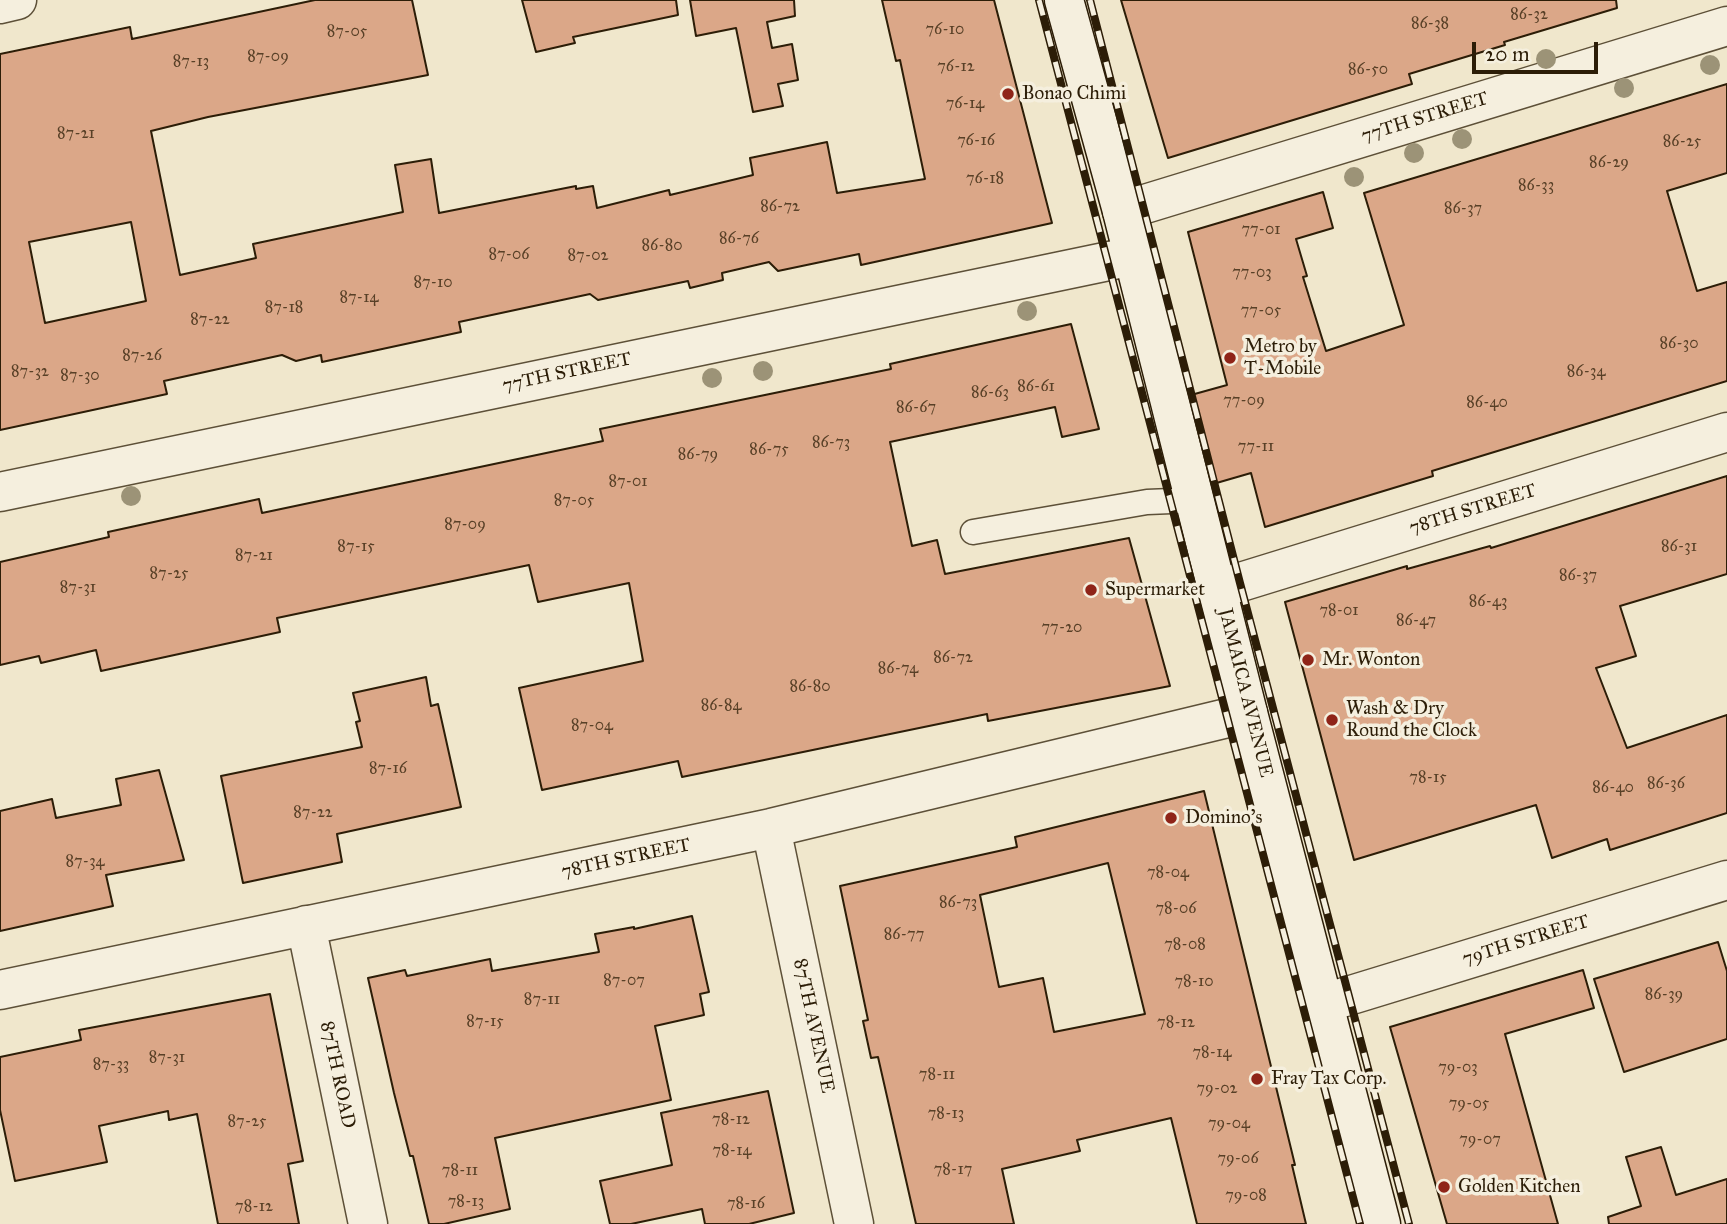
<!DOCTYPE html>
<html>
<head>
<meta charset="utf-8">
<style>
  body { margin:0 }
  #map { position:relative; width:1727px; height:1224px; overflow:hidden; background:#f0e7cc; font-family:"IM FELL Great Primer",serif }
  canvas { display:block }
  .scale { position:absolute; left:1472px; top:42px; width:126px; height:32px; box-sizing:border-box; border:4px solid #2c1d07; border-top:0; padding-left:9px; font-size:21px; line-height:24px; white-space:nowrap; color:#2c1d07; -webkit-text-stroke:5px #f5efde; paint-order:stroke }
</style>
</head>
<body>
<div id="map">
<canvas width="1727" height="1224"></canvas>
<div class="scale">20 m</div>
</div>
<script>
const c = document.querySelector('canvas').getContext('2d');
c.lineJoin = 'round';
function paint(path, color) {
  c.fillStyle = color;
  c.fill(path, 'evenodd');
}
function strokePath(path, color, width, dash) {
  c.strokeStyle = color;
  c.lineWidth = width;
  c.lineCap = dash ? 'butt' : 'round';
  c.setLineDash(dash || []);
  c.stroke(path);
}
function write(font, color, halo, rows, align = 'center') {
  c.font = font + ' "IM FELL Great Primer",serif';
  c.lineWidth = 7;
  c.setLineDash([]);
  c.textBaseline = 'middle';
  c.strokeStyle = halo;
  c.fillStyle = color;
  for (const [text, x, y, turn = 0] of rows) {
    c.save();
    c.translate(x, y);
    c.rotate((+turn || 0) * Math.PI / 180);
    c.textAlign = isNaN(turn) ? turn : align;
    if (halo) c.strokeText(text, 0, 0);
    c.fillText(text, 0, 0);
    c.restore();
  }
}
const building = new Path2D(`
  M 315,0 L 412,0 L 428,75 L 208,117 L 151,131 L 180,275 L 256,258 L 253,244 L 403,212 L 395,165 L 431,159 L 439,213 L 576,186 L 576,189 L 593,186 L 597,208 L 669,190 L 670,195 L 753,175 L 750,158 L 827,142 L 837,193 L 925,179 L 900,60 L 896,61 L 882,0 L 994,0 L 1052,223 L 861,265 L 859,254 L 778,271 L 769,262 L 722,273 L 723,280 L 690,288 L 688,281 L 598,300 L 590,294 L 459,322 L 461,332 L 322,362 L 321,355 L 296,361 L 282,355 L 164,381 L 167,394 L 0,430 L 0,54 L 130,27 L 132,39 ZM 131,222 L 146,301 L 45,323 L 29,242 Z
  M 522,0 L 676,0 L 678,15 L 573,37 L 575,43 L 536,52 Z
  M 690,0 L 794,0 L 795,16 L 767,22 L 772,48 L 792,44 L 798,80 L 778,84 L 783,106 L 753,112 L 736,28 L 696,36 Z
  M 1121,0 L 1616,0 L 1617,8 L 1504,42 L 1505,45 L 1409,74 L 1412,84 L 1168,158 Z
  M 1727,84 L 1727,173 L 1667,191 L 1697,291 L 1727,282 L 1727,381 L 1432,471 L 1433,476 L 1265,527 L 1251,473 L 1213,484 L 1191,395 L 1227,385 L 1188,232 L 1323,192 L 1333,228 L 1296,239 L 1307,276 L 1303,277 L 1326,351 L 1404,325 L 1364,193 Z
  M 1071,324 L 1099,429 L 1062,437 L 1055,407 L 890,442 L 912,546 L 937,540 L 945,574 L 1129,538 L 1170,686 L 988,721 L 987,714 L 682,777 L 678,761 L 542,790 L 519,688 L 643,661 L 629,583 L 538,602 L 529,565 L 277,618 L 280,632 L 101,671 L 96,650 L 41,663 L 39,656 L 0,665 L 0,562 L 109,537 L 108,532 L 259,499 L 262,513 L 603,441 L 600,429 L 891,369 L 890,364 Z
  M 1727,476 L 1727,574 L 1620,606 L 1636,656 L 1596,668 L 1627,748 L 1727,715 L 1727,813 L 1610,850 L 1607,839 L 1552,858 L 1536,805 L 1354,860 L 1285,602 L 1407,566 L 1407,569 L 1490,546 L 1491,548 Z
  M 426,677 L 431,706 L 438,704 L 461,807 L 337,834 L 342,862 L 243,883 L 221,776 L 362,747 L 356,722 L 360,721 L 353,693 Z
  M 159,770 L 184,860 L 106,875 L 113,906 L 0,931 L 0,811 L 52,799 L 56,818 L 121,805 L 116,779 Z
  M 1204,791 L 1295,1165 L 1292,1165 L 1306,1224 L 1197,1224 L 1171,1118 L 1077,1140 L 1080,1151 L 1002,1169 L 1014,1224 L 916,1224 L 878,1057 L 871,1058 L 863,1021 L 868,1020 L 840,886 L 1017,847 L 1015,837 ZM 1108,863 L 1145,1014 L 1054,1032 L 1043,978 L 999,987 L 980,895 Z
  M 692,916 L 709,992 L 700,994 L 704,1015 L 655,1026 L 671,1100 L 495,1138 L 510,1209 L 444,1224 L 429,1224 L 413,1156 L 410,1156 L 394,1093 L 368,978 L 405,970 L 407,976 L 490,959 L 492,971 L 599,952 L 595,934 L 634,927 L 634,929 Z
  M 1718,942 L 1727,971 L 1727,1039 L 1624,1072 L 1594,979 Z
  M 1583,970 L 1594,1008 L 1505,1034 L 1558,1224 L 1447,1224 L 1390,1027 Z
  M 270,994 L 303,1161 L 288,1164 L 299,1224 L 218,1224 L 197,1114 L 169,1120 L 168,1111 L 99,1126 L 107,1162 L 15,1181 L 0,1110 L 0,1057 L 81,1040 L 79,1030 Z
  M 768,1091 L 794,1213 L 749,1224 L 705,1224 L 702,1209 L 631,1224 L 610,1224 L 600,1181 L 672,1165 L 661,1113 Z
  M 1661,1147 L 1676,1195 L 1727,1179 L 1727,1224 L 1609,1224 L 1608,1217 L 1641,1206 L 1626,1157 Z`);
paint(building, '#dba788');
strokePath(building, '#2c1d07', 2);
const lane = new Path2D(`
  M 973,532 L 1147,502 L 1196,500`);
const street = new Path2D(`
  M 0,4 L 17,0
  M 1122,211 L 1727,26
  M 0,492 L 1133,256
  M 1218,589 L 1727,432
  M 771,828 L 854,1224
  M 306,925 L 368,1224
  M 0,990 L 771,828 L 1248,713
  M 1325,1003 L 1727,880`);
const secondary = new Path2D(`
  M 1064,0 L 1122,211 L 1248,713 L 1381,1224`);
strokePath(lane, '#5d5038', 27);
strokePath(street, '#5d5038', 41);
strokePath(secondary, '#2c1d07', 41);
strokePath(lane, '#f5efde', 24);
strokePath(street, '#f5efde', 38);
strokePath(secondary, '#f5efde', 38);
const rail = new Path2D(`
  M 1039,0 L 1360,1224
  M 1090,0 L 1240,583 L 1409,1224`);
strokePath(rail, '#2c1d07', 8);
strokePath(rail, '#f5efde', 5, [16]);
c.fillStyle = '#9c9377';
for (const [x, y] of [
  [1546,59],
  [1710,65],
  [1624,88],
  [1462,139],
  [1414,153],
  [1354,177],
  [1027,311],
  [763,371],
  [712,378],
  [131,496]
]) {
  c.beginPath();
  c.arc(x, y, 10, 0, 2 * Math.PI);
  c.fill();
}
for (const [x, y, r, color] of [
  [1008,94,7,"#8f2418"],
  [1230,358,7,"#8f2418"],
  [1091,590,7,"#8f2418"],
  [1308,660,7,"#8f2418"],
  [1332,720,7,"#8f2418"],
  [1171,818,7,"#8f2418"],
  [1257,1079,7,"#8f2418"],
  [1444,1187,7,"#8f2418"]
]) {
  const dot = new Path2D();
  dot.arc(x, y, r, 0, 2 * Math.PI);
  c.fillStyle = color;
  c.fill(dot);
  strokePath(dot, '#f5efde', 2.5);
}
write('16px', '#584027', null, [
  ["86-32",1529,15],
  ["86-38",1430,24],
  ["76-10",945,30],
  ["87-05",347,32],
  ["87-09",268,57],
  ["87-13",191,62],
  ["76-12",956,67],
  ["86-50",1368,70],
  ["76-14",965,104],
  ["87-21",76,134],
  ["76-16",976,141],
  ["86-25",1682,142],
  ["86-29",1609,163],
  ["76-18",985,179],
  ["86-33",1536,186],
  ["86-72",780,207],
  ["86-37",1463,209],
  ["77-01",1261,230],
  ["86-76",739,239],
  ["86-80",662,246],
  ["87-06",509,255],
  ["87-02",588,256],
  ["77-03",1252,273],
  ["87-10",433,283],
  ["87-14",359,298],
  ["87-18",284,308],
  ["77-05",1261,311],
  ["87-22",210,320],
  ["86-30",1679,344],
  ["87-26",142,356],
  ["87-32",30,372],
  ["86-34",1586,372],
  ["87-30",80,376],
  ["86-61",1036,387],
  ["86-63",990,393],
  ["77-09",1244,401],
  ["86-40",1487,403],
  ["86-67",916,408],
  ["86-73",831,443],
  ["77-11",1256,447],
  ["86-75",769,450],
  ["86-79",698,455],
  ["87-01",628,482],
  ["87-05",574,501],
  ["87-09",465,525],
  ["87-15",356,547],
  ["86-31",1679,547],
  ["87-21",254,556],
  ["87-25",169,574],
  ["86-37",1578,576],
  ["87-31",78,588],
  ["86-43",1488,602],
  ["78-01",1339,611],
  ["86-47",1416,621],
  ["77-20",1062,628],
  ["86-72",953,658],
  ["86-74",898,669],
  ["86-80",810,687],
  ["86-84",721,706],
  ["87-04",592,726],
  ["87-16",388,769],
  ["78-15",1428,778],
  ["86-36",1666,784],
  ["86-40",1613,788],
  ["87-22",313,813],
  ["87-34",85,862],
  ["78-04",1168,873],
  ["86-73",958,903],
  ["78-06",1176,909],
  ["86-77",904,935],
  ["78-08",1185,945],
  ["87-07",624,981],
  ["78-10",1194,982],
  ["86-39",1664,995],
  ["87-11",542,1000],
  ["87-15",485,1022],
  ["78-12",1176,1023],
  ["78-14",1212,1053],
  ["87-31",167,1058],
  ["87-33",111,1065],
  ["79-03",1458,1068],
  ["78-11",937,1075],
  ["79-02",1217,1089],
  ["79-05",1469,1104],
  ["78-13",946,1114],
  ["78-12",731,1120],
  ["87-25",247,1122],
  ["79-04",1229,1124],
  ["79-07",1480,1140],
  ["78-14",732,1151],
  ["79-06",1238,1159],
  ["78-17",953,1170],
  ["78-11",460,1171],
  ["79-08",1246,1196],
  ["78-13",466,1202],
  ["78-16",746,1204],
  ["78-12",254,1207]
]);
write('19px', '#2c1d07', '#f5efde', [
  ["Bonao Chimi",1022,94],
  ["Metro by",1244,347],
  ["T-Mobile",1244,369],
  ["Supermarket",1105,590],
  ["Mr. Wonton",1322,660],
  ["Wash & Dry",1346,709],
  ["Round the Clock",1346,731],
  ["Domino's",1185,818],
  ["Fray Tax Corp.",1271,1079],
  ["Golden Kitchen",1458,1187]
], 'left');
write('19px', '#2c1d07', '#f5efde', [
  ["77TH STREET",1425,118,-17],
  ["77TH STREET",567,373,-12],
  ["78TH STREET",1473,510,-17],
  ["JAMAICA AVENUE",1245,693,76],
  ["78TH STREET",626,859,-12],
  ["79TH STREET",1526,941,-17],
  ["87TH AVENUE",813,1026,78],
  ["87TH ROAD",337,1075,78]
]);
</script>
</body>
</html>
